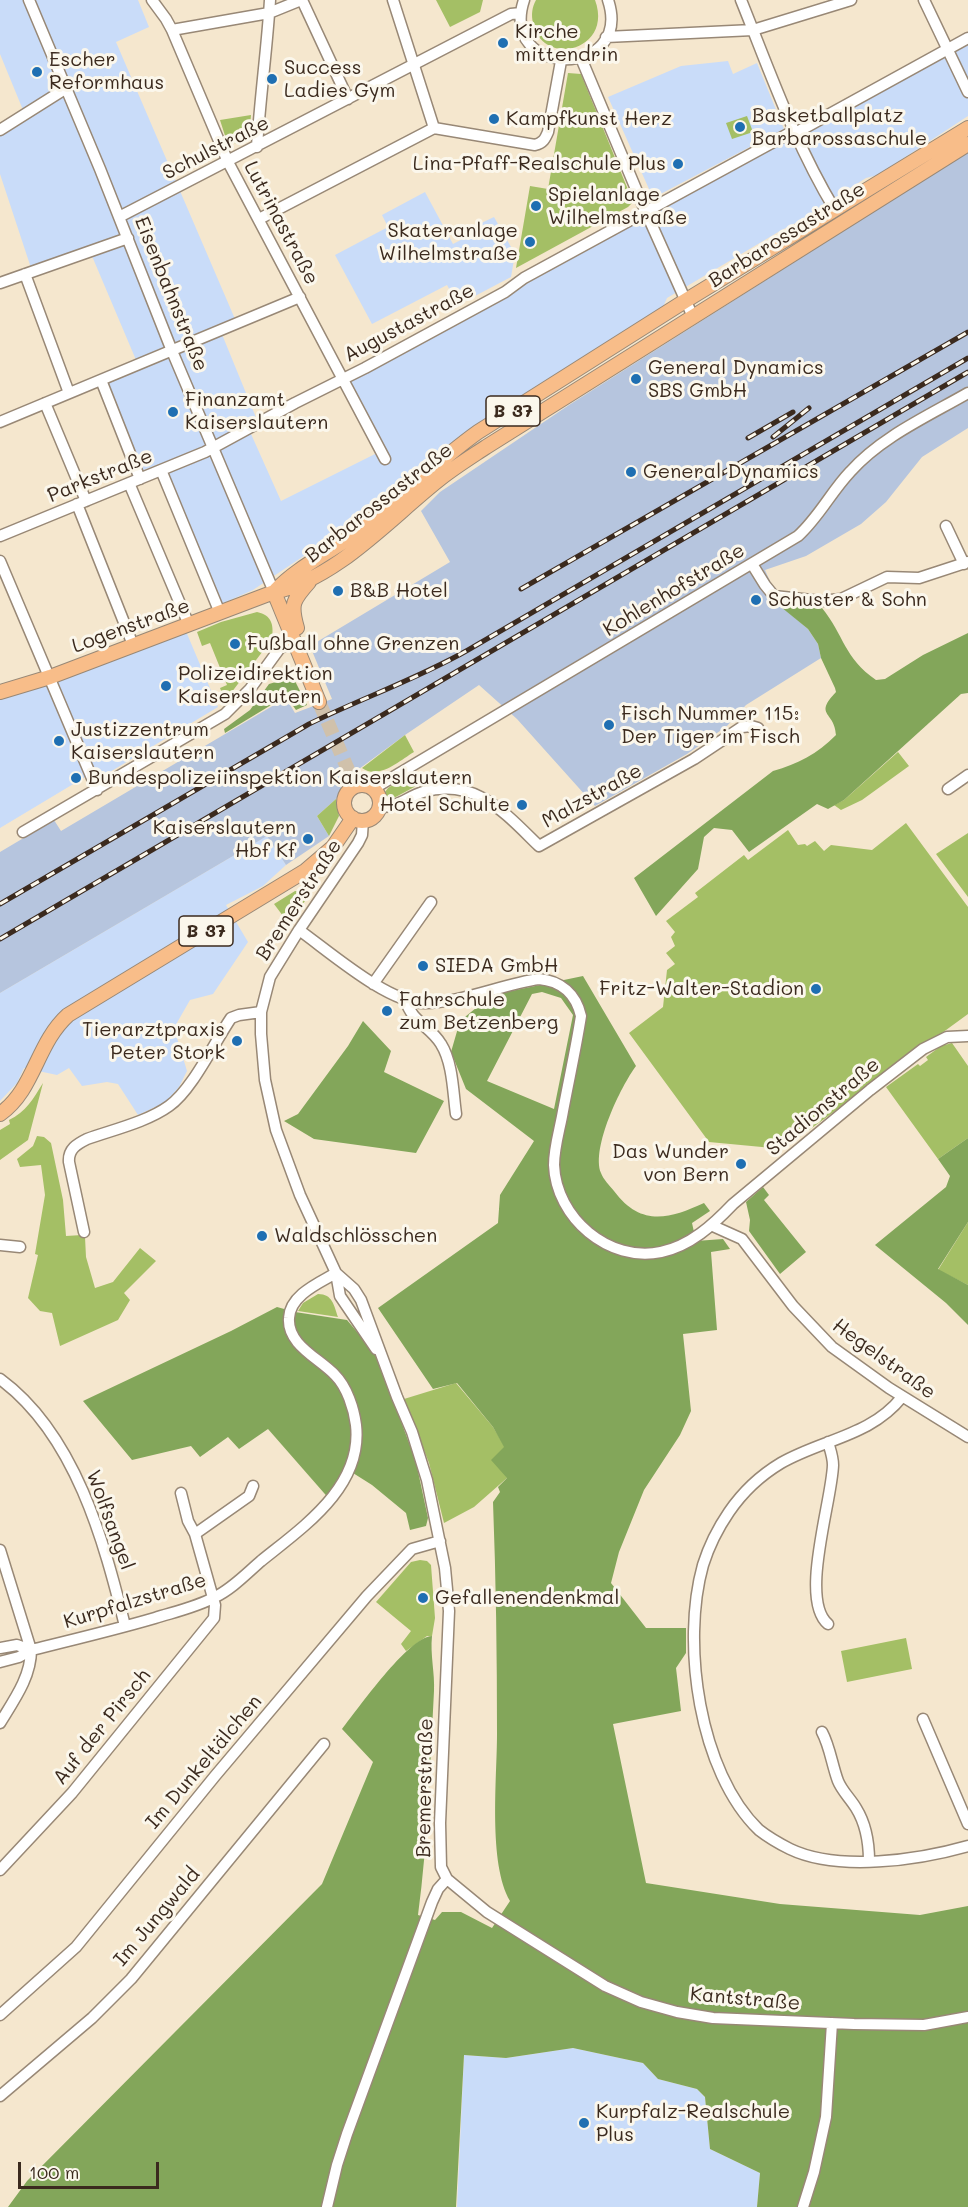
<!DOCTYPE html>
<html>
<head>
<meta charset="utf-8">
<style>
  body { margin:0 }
  #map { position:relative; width:968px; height:2207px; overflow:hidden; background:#f5e7ce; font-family:Mali,sans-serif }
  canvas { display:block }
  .scale { position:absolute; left:18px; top:2162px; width:141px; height:27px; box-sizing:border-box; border:3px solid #3b2a1e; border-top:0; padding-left:8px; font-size:18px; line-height:21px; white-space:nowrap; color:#3b2a1e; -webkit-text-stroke:4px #fbf7ec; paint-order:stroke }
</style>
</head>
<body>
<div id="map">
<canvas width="968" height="2207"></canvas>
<div class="scale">100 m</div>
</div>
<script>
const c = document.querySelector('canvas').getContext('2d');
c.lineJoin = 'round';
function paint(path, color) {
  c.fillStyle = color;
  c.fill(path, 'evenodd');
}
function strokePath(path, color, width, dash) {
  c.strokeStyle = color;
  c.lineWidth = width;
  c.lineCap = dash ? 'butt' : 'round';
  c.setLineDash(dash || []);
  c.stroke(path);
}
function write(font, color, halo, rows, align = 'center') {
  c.font = font + ' Mali,sans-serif';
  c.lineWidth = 6;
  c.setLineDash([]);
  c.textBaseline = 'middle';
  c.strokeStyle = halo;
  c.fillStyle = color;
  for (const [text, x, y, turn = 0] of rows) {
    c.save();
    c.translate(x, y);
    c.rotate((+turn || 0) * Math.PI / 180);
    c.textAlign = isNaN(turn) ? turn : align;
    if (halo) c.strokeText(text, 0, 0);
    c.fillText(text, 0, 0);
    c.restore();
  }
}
paint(new Path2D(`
  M 0,0 L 138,0 L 149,27 L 116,42 L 235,319 L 219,327 L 257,420 L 247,425 L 281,501 L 383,450 L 349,380 L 525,281 L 779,142 L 803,134 L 968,45 L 968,116 L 878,175 L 866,178 L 841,194 L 819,211 L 780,231 L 667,298 L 663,307 L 446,446 L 350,525 L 253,590 L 219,605 L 162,463 L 141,471 L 104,382 L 139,367 L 89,249 L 31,268 L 0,174 L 0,125 L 23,110 L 0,54 Z
  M 728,61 L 733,74 L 757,63 L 784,129 L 653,198 L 608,97 L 681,66 Z
  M 425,192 L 453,244 L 478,231 L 475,226 L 494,217 L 515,254 L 511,277 L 458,305 L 447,285 L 372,324 L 335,255 L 388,227 L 382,215 Z
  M 185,629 L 218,707 L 100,778 L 95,771 L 0,828 L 0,696 Z
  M 267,836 L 286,865 L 263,886 L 226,905 L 248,942 L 213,994 L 190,1000 L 174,1028 L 187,1071 L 179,1087 L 166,1102 L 138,1115 L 118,1084 L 107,1082 L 82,1086 L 69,1068 L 57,1075 L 24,1068 L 17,1083 L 0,1101 L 0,993 Z
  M 573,2048 L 643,2063 L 658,2079 L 697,2089 L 705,2097 L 710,2149 L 760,2173 L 757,2207 L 457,2207 L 464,2055 L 506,2058 Z`), '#c9dcf9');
paint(new Path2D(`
  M 968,152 L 968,428 L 922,457 L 886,502 L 861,524 L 806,556 L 765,570 L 781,606 L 808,629 L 818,644 L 821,658 L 746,705 L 727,726 L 687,754 L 595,806 L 517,719 L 479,685 L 405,735 L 340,783 L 341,789 L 336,799 L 317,816 L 329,836 L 286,865 L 267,836 L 0,993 L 0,852 L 54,820 L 61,831 L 286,698 L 295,713 L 332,699 L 310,646 L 450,562 L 421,511 L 440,492 L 569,405 Z`), '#b6c5de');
paint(new Path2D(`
  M 436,0 L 483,0 L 480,12 L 450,27 Z
  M 536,0 L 595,0 C 614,51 542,68 533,23 C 531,15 532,7 536,0 Z
  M 568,73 L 581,74 L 633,202 L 628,207 L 516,268 L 530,186 L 548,189 Z
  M 251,115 L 249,138 L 240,144 L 227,142 L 220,120 Z
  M 747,116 L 753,132 L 732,139 L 726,123 Z
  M 257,612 C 272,615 274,625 272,639 L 225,701 L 220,688 L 227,685 L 210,643 L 202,646 L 197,632 L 221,622 Z
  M 405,735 L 414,752 C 399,761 379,780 362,768 Z
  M 898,752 L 909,766 L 862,800 L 841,810 L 834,805 L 844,800 Z
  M 411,773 L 418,785 L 392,799 L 387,797 L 385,792 L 388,788 Z
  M 336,799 L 339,816 L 329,836 L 317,816 Z
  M 906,823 L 968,907 L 968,1014 L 783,1149 L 709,1142 L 629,1033 L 663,1007 L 667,970 L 675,964 L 666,953 L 675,946 L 671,937 L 675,932 L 666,921 L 698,897 L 695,893 L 744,855 L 748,860 L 788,830 L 798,845 L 805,844 L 807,846 L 815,841 L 824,851 L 831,845 L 872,850 Z
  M 968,833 L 968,897 L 936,854 Z
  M 295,891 L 300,891 L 304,895 L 305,901 L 289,924 L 274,904 Z
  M 952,1043 L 968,1066 L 968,1138 L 938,1159 L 886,1087 L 918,1064 L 920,1066 L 928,1060 L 926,1057 L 941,1046 Z
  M 43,1083 L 28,1140 L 0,1160 L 0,1130 L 10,1124 L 9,1120 C 26,1112 33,1099 43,1083 Z
  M 37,1136 L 44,1137 L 51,1143 L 63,1200 L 66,1236 L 82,1235 L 85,1237 L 86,1257 L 95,1288 L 113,1282 L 140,1248 L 156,1261 L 124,1293 L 130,1300 L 118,1320 L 60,1346 L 52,1313 L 40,1311 L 28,1298 L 38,1255 L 35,1254 L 45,1195 L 41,1165 L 20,1167 L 17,1159 L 33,1146 Z
  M 968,1222 L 968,1285 L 938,1270 Z
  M 318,1294 C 333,1294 334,1306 338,1317 L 298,1311 L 303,1303 Z
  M 456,1383 L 493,1427 L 505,1447 L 507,1478 L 474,1507 L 444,1523 L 429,1463 L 404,1399 Z
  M 420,1560 L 427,1561 L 431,1565 L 435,1618 L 432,1636 L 427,1636 L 406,1651 L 401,1644 L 411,1631 L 376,1602 L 411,1562 Z
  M 906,1638 L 912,1669 L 847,1682 L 841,1651 Z`), '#a4bf65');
paint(new Path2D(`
  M 787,604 L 822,608 C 844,635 844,658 876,680 L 885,679 L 923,655 L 968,633 L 968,693 L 961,694 L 844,800 L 828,809 L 817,804 L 749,852 L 732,830 L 714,828 L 704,837 L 698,869 L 656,916 L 634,878 L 773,771 C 798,764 817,754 836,735 C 835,711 813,716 836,692 L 835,688 L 821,658 L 818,644 L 808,629 L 781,607 Z
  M 293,677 L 307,705 L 296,710 L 286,696 L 225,733 L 224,729 L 250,710 L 269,684 Z
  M 583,976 L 636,1066 C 621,1086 591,1148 601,1173 C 603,1179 610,1186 614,1191 C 641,1227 669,1219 704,1203 L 710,1211 L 692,1223 L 696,1241 L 723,1239 L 730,1249 L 711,1252 L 717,1330 L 683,1334 L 691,1411 L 680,1435 L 644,1490 L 619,1552 L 611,1583 L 646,1628 L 686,1628 L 686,1653 L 676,1668 L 681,1711 L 613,1724 L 646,1883 L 780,1904 L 920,1915 L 968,1906 L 968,2207 L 757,2207 L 760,2173 L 710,2149 L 705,2097 L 697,2089 L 658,2079 L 643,2063 L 573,2048 L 506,2058 L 464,2055 L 456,2207 L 8,2207 L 27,2181 L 322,1884 L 373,1762 L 342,1729 C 358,1709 408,1637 432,1636 C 430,1655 435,1673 434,1691 C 430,1766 428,1841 418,1915 L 435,1920 L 442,1912 L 461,1912 L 492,1928 L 510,1901 C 488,1863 497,1779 497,1734 C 497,1657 496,1579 493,1502 L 500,1492 L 498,1487 L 507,1478 L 491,1460 L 504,1447 L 493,1427 L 457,1383 L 433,1389 L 378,1308 L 498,1223 L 500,1195 L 534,1141 L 466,1089 L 451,1052 L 460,1021 L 492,995 ZM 542,992 L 561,998 L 573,1015 L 554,1109 L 487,1081 L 532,994 Z
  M 363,1021 L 391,1051 L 384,1072 L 444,1101 L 416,1153 L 314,1139 L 284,1121 L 298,1114 L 348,1046 Z
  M 968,1138 L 968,1222 L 938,1269 L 968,1285 L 968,1325 L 946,1303 L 875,1245 L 946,1187 L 950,1176 L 938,1159 Z
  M 763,1187 L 769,1195 L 764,1200 L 806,1252 L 780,1274 L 749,1231 L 750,1220 L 746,1202 Z
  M 277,1307 L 295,1312 L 347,1320 L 374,1352 L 394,1402 L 416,1462 L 428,1518 L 426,1526 L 410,1530 L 406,1513 L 372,1485 L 353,1473 L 331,1501 L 268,1429 L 239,1449 L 228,1437 L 200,1457 L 191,1446 L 132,1460 L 83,1401 L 231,1331 Z`), '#83a65a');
strokePath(new Path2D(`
  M 319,702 L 352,779`), '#d0c1ab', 14, [14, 7]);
const minor = new Path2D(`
  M 29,0 L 100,169 L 172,351 L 274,592
  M 152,0 L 166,19 L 172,30 L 228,162 L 385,459
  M 302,0 L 348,99
  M 393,0 L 434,128
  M 524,0 C 498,79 634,79 608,0
  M 741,0 C 770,72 795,144 835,210
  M 924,0 L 968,92
  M 172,30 L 269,13 L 301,0
  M 606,37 L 753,30 L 851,0
  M 581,58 L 641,201 L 693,317
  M 0,130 L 65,89
  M 257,147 C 260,98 267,49 270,0
  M 119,217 L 511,14 L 521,13
  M 259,219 L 434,128 L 535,145 C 543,143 545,139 548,132 L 561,61
  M 25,274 L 69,393
  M 0,283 L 128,238
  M 101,380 L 140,479
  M 45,403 L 86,501
  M 0,422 L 300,297
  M 161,470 L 220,613
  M 129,483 L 189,625
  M 77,504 L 133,645
  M 946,526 L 964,564
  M 0,536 L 205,452 L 295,403 L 365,368 L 505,292 L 524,278 L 788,134 L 799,131 L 968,38
  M 0,561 L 97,790
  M 752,564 L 765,585 L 774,596 L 821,601 L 841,599 L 887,577 L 919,578 L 968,562
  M 373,789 L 798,536 C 819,517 831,492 850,472 C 881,437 928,416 968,393
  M 948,789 L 968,775
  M 379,807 C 397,808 407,797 423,792 C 475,777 505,813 539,846 L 694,759 L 742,727 L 751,726 L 758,728
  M 363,820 L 362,835 L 358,843 L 299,930 L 270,977 L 261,1012 L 261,1034 L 265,1080 L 276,1130 L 300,1195 L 336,1273 L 340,1296 L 376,1349
  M 23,832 L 225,714 L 250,689 L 280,648 L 295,642
  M 299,930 C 330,952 389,1004 425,1003 C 460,1003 503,984 539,979 C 561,981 576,994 581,1016 C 576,1048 569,1079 563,1111 C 560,1129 554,1147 554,1165 C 556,1218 609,1263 661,1252 C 690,1246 713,1225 733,1204 L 870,1090 L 923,1049 L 947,1037 L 968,1036
  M 373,984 L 431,902
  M 406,1001 C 411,1021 431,1027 441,1044 C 453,1063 453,1093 456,1114
  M 713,1226 L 742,1239 L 793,1306 L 832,1347 L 889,1388 L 968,1437
  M 84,1232 L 69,1162 C 68,1149 77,1144 87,1139 C 112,1130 147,1122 169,1106 C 192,1090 214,1043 231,1018 L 239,1015 L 261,1012
  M 0,1245 L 20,1247
  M 336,1273 L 354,1289 L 361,1300 L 397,1397 L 412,1432 L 427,1480 L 445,1568 L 449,1611 L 440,1823 L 441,1867 L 447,1879 L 487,1912 L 605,1986 L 641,2002 L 677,2012 L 713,2018 L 854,2024 L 924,2025 L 968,2017
  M 0,1379 C 75,1434 104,1541 125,1626
  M 902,1397 C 871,1436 823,1439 781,1463 C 761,1475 742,1493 729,1512 C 718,1528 709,1546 703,1565 C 681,1643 699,1772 759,1830 C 768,1837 780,1844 790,1849 C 838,1872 919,1860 968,1846
  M 181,1493 L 188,1521 L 195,1534
  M 0,1550 L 31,1650 C 31,1677 14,1700 0,1723
  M 828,1624 C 799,1600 832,1501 833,1465 C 833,1457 830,1449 828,1442
  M 0,1648 L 17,1645 L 31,1650
  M 0,1662 L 19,1657 L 31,1650 C 72,1640 114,1630 155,1618 C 174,1612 197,1607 215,1597 C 232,1589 247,1573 261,1561 C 303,1527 363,1487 356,1425 C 354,1409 347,1387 335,1375 C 319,1358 287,1345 289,1318 C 290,1295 319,1283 336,1273
  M 923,1719 L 968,1824
  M 822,1732 C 830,1747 832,1765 838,1781 C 842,1791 850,1798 856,1808 C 866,1824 869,1843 869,1861
  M 0,1870 L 72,1793 L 214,1618 L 215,1605 L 195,1534 L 249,1496 L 253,1486
  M 0,2015 L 76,1947 L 215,1776 L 367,1596 L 412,1549 L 440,1541
  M 0,2096 L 92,2018 L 131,1979 L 324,1744
  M 327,2207 L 337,2165 L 347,2134 L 432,1902 L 438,1889 L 447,1879
  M 803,2207 L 814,2172 L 826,2117 L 832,2023`);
const major = new Path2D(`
  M 276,590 C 297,568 325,555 350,537 C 395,504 433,464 478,432 L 685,301 L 968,128
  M 274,592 L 319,702
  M 297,628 C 290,604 293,600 309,582
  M 0,692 L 50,677 L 274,592 C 337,579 391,517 441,478 C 455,467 471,457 486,447 L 968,144
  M344 803a18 18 0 1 1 36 0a18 18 0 1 1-36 0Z
  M 0,1114 C 35,1089 36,1044 68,1015 L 305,871 L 333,847 L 353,818`);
strokePath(minor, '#988876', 13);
strokePath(major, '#988876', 16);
strokePath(minor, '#fff', 10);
strokePath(major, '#f8bd89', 14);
const rail = new Path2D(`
  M 773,437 L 809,408
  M 748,438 L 793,412
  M 521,589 L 968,332
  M 0,904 L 309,724 C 362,698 417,679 468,650 L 968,358
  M 0,939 L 968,372`);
strokePath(rail, '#3b2a1e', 5);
strokePath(rail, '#fbf7ec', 3, [9]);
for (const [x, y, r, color] of [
  [503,43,6,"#1f6fb2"],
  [37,72,6,"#1f6fb2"],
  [272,79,6,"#1f6fb2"],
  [494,119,6,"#1f6fb2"],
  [740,127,6,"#1f6fb2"],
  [678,164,6,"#1f6fb2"],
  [536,206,6,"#1f6fb2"],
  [530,242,6,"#1f6fb2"],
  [636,379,6,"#1f6fb2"],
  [173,412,6,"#1f6fb2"],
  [631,472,6,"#1f6fb2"],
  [338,591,6,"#1f6fb2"],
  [756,600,6,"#1f6fb2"],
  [235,644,6,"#1f6fb2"],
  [166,686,6,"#1f6fb2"],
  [609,725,6,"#1f6fb2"],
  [59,741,6,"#1f6fb2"],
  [76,778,6,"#1f6fb2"],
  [522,805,6,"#1f6fb2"],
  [308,839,6,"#1f6fb2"],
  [423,966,6,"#1f6fb2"],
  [816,989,6,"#1f6fb2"],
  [387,1011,6,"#1f6fb2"],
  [237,1041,6,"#1f6fb2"],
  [741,1164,6,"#1f6fb2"],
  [262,1236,6,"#1f6fb2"],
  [423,1598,6,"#1f6fb2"],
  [584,2123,6,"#1f6fb2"]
]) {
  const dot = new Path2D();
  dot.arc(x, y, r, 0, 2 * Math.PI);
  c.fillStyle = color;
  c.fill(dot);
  strokePath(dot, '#fbf7ec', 2);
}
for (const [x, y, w] of [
  [513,411,54],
  [206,931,54]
]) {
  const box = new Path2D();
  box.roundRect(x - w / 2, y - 15, w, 30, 4.5);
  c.fillStyle = '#fbf7ec';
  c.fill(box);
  strokePath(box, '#3b2a1e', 1.5);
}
write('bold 18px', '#3b2a1e', null, [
  ["B 37",513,411],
  ["B 37",206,931]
]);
write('20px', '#3b2a1e', '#fbf7ec', [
  ["Kirche",515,32],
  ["mittendrin",515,55],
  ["Escher",49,60],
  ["Reformhaus",49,83],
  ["Success",284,68],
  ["Ladies Gym",284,91],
  ["Basketballplatz",752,116],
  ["Barbarossaschule",752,139],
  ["Kampfkunst Herz",506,119],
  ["Lina-Pfaff-Realschule Plus",666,164,"right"],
  ["Spielanlage",548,195],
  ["Wilhelmstraße",548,218],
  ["Skateranlage",518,231,"right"],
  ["Wilhelmstraße",518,254,"right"],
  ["General Dynamics",648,368],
  ["SBS GmbH",648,391],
  ["Finanzamt",185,400],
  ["Kaiserslautern",185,423],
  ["General Dynamics",643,472],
  ["B&B Hotel",350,591],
  ["Schuster & Sohn",768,600],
  ["Fußball ohne Grenzen",247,644],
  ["Polizeidirektion",178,674],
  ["Kaiserslautern",178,697],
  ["Fisch Nummer 115:",621,714],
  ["Der Tiger im Fisch",621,737],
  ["Justizzentrum",71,730],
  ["Kaiserslautern",71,753],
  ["Bundespolizeiinspektion Kaiserslautern",88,778],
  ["Hotel Schulte",510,805,"right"],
  ["Kaiserslautern",296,828,"right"],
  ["Hbf Kf",296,851,"right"],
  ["SIEDA GmbH",435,966],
  ["Fritz-Walter-Stadion",804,989,"right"],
  ["Fahrschule",399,1000],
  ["zum Betzenberg",399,1023],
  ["Tierarztpraxis",225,1030,"right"],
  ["Peter Stork",225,1053,"right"],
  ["Das Wunder",729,1152,"right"],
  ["von Bern",729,1175,"right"],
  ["Waldschlösschen",274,1236],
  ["Gefallenendenkmal",435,1598],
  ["Kurpfalz-Realschule",596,2112],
  ["Plus",596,2135]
], 'left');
write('20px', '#3b2a1e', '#fbf7ec', [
  ["Schulstraße",216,148,-27],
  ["Lutrinastraße",281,223,62],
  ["Barbarossastraße",787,235,-32],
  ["Eisenbahnstraße",171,294,68],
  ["Augustastraße",409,323,-28],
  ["Parkstraße",100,476,-22],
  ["Barbarossastraße",379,503,-38],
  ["Kohlenhofstraße",674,590,-31],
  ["Logenstraße",131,626,-20],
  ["Malzstraße",592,796,-29],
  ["Bremerstraße",299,900,-57],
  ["Stadionstraße",823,1107,-40],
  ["Hegelstraße",884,1359,36],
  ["Wolfsangel",110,1520,70],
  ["Kurpfalzstraße",135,1601,-17],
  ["Auf der Pirsch",102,1727,-51],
  ["Im Dunkeltälchen",204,1762,-50],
  ["Bremerstraße",425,1788,-89],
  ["Im Jungwald",157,1917,-50],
  ["Kantstraße",745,1999,5]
]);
</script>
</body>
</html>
